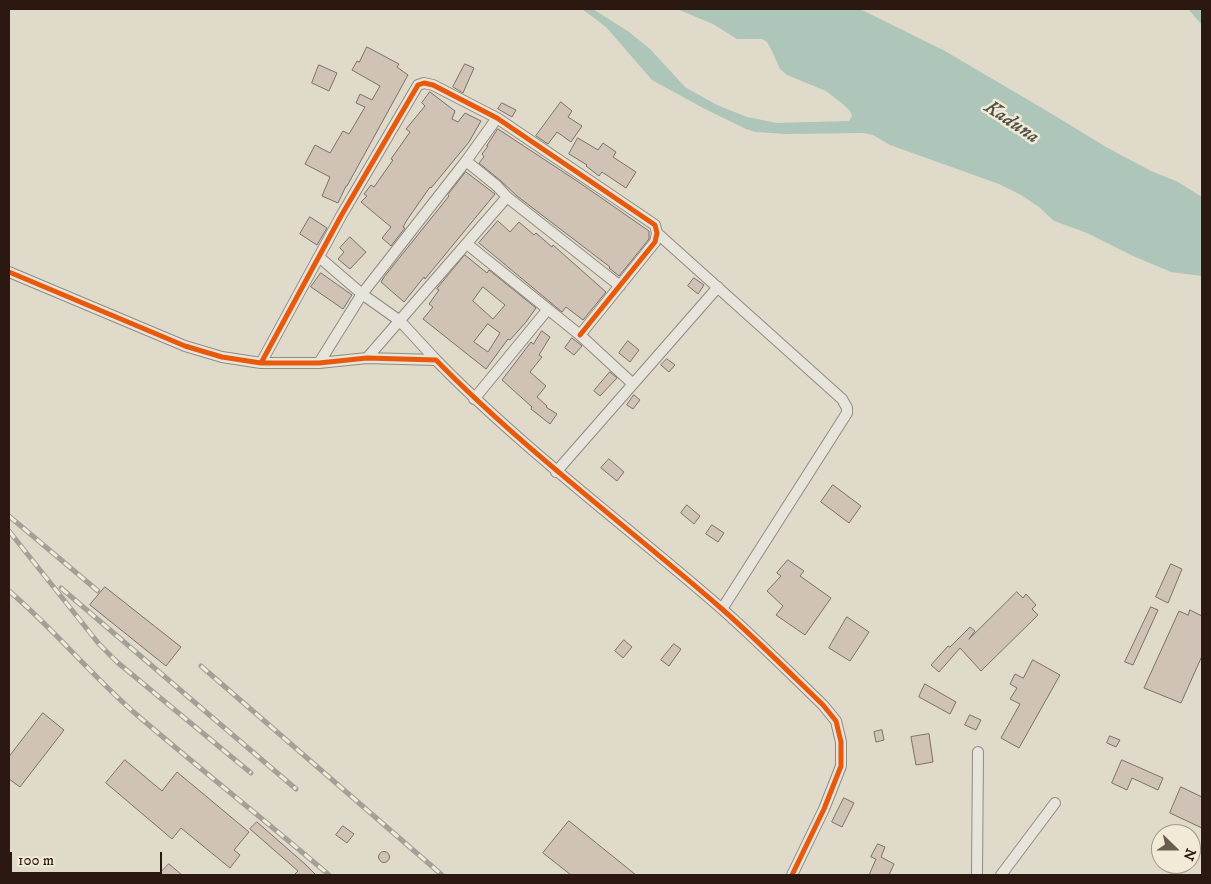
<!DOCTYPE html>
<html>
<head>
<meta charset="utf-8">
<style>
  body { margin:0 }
  #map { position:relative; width:1211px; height:884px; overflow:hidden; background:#e0daca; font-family:"IM FELL DW Pica",serif }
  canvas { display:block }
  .frame { position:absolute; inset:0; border:10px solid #2b1810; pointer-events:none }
  .north { position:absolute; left:1151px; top:824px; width:50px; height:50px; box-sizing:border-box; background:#f1ead6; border:1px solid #a29687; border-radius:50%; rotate:112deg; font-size:14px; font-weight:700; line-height:20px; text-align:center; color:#2b1810 }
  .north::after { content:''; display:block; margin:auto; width:18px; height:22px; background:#6a5c51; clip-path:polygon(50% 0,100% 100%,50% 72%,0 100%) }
  .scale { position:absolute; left:10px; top:852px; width:152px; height:22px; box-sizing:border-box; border:2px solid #2b1810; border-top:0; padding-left:6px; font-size:15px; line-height:18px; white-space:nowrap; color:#2b1810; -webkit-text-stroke:4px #f1ead6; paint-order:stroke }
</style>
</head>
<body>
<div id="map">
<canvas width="1211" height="884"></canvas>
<div class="frame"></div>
<div class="north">N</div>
<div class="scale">100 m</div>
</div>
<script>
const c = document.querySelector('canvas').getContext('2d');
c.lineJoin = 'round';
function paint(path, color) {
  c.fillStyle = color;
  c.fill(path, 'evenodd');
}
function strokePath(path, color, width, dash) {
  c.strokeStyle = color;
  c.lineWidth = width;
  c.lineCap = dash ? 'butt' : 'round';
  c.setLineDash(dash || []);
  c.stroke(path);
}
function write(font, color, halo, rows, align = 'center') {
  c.font = font + ' "IM FELL DW Pica",serif';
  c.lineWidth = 5;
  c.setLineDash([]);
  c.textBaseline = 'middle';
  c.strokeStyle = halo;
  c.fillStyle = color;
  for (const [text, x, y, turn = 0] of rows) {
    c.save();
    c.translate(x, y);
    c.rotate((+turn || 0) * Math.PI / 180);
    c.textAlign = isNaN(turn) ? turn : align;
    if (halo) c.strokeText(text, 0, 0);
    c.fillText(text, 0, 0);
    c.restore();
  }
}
paint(new Path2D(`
  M 582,9 L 593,9 L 629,32 L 650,49 L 685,87 L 717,105 L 747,117 L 777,123 L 849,121 L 852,116 L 850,111 L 844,105 L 826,91 L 787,75 L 780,69 L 771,49 L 767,42 L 762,39 L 737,39 L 713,24 L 677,9 L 860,9 L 945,51 L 1052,114 L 1106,147 L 1151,171 L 1178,182 L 1202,197 L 1202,276 L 1171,272 L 1133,256 L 1087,233 L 1054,221 L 1039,207 L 1021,195 L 999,184 L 890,145 L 873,135 L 863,133 L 786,134 L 755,132 L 746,129 L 705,109 L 652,80 L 606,27 Z
  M 1188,9 L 1202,9 L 1202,25 Z`), '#aec5b9');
const building = new Path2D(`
  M 367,47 L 399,64 L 397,67 L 408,75 L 347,186 L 346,186 L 338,203 L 322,196 L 330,177 L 305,164 L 315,145 L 330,153 L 343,131 L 349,134 L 365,107 L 356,103 L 360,94 L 372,100 L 380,86 L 352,70 L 357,61 L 359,62 Z
  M 465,64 L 474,68 L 463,93 L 453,87 Z
  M 319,65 L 337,73 L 329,91 L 312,83 Z
  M 430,92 L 455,111 L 452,119 L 458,122 L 465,113 L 481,121 L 469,142 L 431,188 L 430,187 L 407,220 L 403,227 L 405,228 L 391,246 L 382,238 L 391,227 L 361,202 L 367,196 L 364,194 L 371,185 L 374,187 L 393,160 L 391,159 L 410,132 L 406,129 L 425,106 L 422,103 Z
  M 561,102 L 572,111 L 568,117 L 582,126 L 571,142 L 557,132 L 548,144 L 536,136 Z
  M 502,103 L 516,110 L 512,117 L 498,109 Z
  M 498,129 L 577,181 L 649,231 L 649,239 L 619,276 L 609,268 L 610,267 L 517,196 L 501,181 L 479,163 L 484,157 L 482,154 L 488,146 L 487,146 Z
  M 578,138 L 598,150 L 603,143 L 616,152 L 613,157 L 636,172 L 626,188 L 602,172 L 599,176 L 586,166 L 587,165 L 569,154 Z
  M 466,172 L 495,194 L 425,279 L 424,277 L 404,302 L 381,282 L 384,277 L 449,196 L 448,195 Z
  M 310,217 L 327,228 L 317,245 L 300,234 Z
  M 498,221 L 510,232 L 519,222 L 534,235 L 536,233 L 552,247 L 553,245 L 606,292 L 583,320 L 566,307 L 562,312 L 479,243 Z
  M 350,237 L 366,252 L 350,269 L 338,259 L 344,252 L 340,248 Z
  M 465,255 L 487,273 L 489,270 L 536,308 L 526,322 L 510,340 L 508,339 L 486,369 L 423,319 L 433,307 L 429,304 L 439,290 L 437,289 ZM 483,287 L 505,305 L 493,319 L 473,301 ZM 488,324 L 500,333 L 488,352 L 474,342 Z
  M 321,273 L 352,295 L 343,309 L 311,287 Z
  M 694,278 L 704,285 L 698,294 L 688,286 Z
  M 542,331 L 550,337 L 539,355 L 542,357 L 530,372 L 546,386 L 537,397 L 547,406 L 546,407 L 557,414 L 550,424 L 531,409 L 532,407 L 502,380 L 531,342 L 533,344 Z
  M 572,338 L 582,346 L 574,355 L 565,348 Z
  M 628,341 L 639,350 L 630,362 L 619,353 Z
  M 667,359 L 675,365 L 669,372 L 661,365 Z
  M 610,372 L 617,378 L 600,396 L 594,391 Z
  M 634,395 L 640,400 L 633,409 L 627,405 Z
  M 609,459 L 624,472 L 617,481 L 601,468 Z
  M 833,485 L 861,506 L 849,523 L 821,502 Z
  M 687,505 L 700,516 L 694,524 L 681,513 Z
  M 712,525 L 724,533 L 718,542 L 706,534 Z
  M 788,560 L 804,571 L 800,576 L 831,598 L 805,635 L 776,615 L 783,606 L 767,591 L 781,576 L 777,573 Z
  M 1171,564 L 1182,569 L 1168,603 L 1156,597 Z
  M 105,587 L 181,647 L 166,666 L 90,605 Z
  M 1017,592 L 1023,598 L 1026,594 L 1036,605 L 1032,609 L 1038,615 L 981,671 L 960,648 L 939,672 L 931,665 L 948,646 L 950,647 L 970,627 L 975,631 L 969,639 Z
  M 1151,607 L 1158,610 L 1133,665 L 1125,662 Z
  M 1190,610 L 1202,616 L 1202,656 L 1181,703 L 1144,688 L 1179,611 L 1188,615 Z
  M 847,617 L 869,632 L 850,661 L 829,648 Z
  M 624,640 L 632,647 L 623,658 L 615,651 Z
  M 674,644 L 681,649 L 669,666 L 661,660 Z
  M 1033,660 L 1060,675 L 1019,748 L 1001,738 L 1020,704 L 1010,699 L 1017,688 L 1010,684 L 1015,674 L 1023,678 Z
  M 925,684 L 956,702 L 950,714 L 919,697 Z
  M 43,713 L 64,730 L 20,787 L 9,779 L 9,757 Z
  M 970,715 L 981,720 L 976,730 L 965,725 Z
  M 882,730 L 884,740 L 876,742 L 874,732 Z
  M 929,734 L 933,762 L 916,765 L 911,737 Z
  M 1110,736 L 1120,740 L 1116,747 L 1107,743 Z
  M 125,760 L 162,791 L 177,772 L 249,832 L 234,850 L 240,855 L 230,868 L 181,828 L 172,839 L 106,783 Z
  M 1122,760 L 1163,778 L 1158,790 L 1132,778 L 1127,790 L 1112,783 Z
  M 1181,787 L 1202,797 L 1202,828 L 1170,813 Z
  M 844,798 L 854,803 L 842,827 L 832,822 Z
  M 569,821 L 636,875 L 571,875 L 543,853 Z
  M 257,822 L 305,864 L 316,875 L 294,875 L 298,871 L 250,829 Z
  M 343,826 L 354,834 L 347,843 L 336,835 Z
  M 878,844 L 885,847 L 881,857 L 894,864 L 889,875 L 869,875 L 876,859 L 871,857 Z
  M378.5 857a5.5 5.5 0 1 1 11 0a5.5 5.5 0 1 1-11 0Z
  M 169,864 L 182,875 L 158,875 Z`);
paint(building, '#d1c2b6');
strokePath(building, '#787269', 1);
const street = new Path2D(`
  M 466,161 L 497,186 L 507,197 L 620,286
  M 657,233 L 842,399 L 847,408 L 847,413 L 722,609
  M 467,244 L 580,335 L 633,384
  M 319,257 L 362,294 L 400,321 L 436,360
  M 9,272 L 185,346 L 222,357 L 261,363 L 319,363 L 367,358 L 436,360 C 525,451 627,526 722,609 C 757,640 790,673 823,705 L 836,721 L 841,742 L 841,766 L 824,809 L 792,875
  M 367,358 L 507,197
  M 261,363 L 341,216 L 418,85 L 424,83 L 433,85 L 497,118 L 655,225 L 657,233 L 655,242 L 580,335
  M 319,363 L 362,294 L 466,161 L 497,118
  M 474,399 L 548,309
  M 556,472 L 718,287
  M 977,875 L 978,752
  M 1001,875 L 1055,803`);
strokePath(street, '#918b81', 12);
strokePath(street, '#e7e4dc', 10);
const rail = new Path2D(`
  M 9,516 L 98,591
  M 9,531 L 99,644 L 117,662 L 251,773
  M 61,588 L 296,789
  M 9,591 C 54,629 92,676 137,715 C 200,769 266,821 329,875
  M 201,666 L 442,875`);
strokePath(rail, '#a49f99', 5);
strokePath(rail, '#f1ead6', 3, [9]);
strokePath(new Path2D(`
  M 9,272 L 185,346 L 222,357 L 261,363 L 319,363 L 367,358 L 436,360 C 525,451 627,526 722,609 C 757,640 790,673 823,705 L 836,721 L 841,742 L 841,766 L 824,809 L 792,875
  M 261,363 L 341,216 L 418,85 L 424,83 L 433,85 L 497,118 L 655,225 L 657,233 L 655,242 L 580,335`), '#e8590c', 5);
write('italic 20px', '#515149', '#f1ead6', [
  ["Kaduna",1011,123,34]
]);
</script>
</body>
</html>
